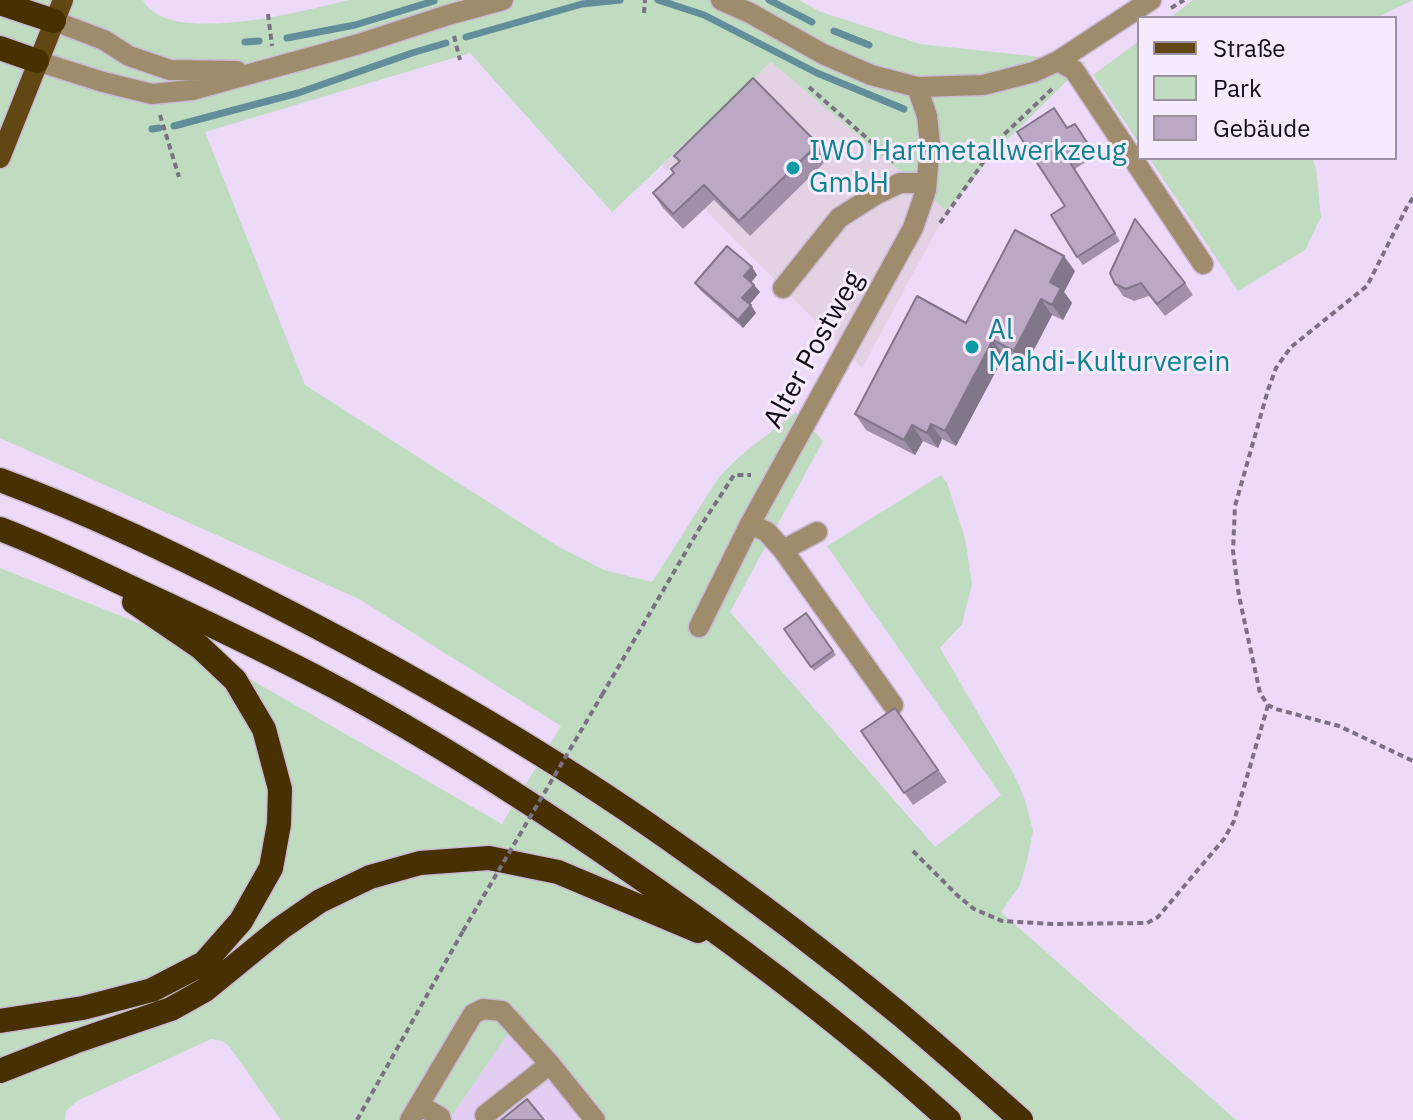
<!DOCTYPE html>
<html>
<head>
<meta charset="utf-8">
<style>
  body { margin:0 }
  #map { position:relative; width:1413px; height:1120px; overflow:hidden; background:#eddaf8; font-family:"IBM Plex Sans",sans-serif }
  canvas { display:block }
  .legend { position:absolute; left:1137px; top:16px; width:260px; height:144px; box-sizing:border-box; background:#f6eafd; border:2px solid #9b91a1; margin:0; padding:10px 14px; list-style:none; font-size:24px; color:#120c16 }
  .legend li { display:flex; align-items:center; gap:16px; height:40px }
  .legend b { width:40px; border:2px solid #9b91a1 }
</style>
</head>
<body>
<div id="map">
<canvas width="1413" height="1120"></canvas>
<ul class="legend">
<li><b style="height:10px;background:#614714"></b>Straße</li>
<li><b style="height:22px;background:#bfdcc0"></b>Park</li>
<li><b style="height:22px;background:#baa8c5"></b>Gebäude</li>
</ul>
</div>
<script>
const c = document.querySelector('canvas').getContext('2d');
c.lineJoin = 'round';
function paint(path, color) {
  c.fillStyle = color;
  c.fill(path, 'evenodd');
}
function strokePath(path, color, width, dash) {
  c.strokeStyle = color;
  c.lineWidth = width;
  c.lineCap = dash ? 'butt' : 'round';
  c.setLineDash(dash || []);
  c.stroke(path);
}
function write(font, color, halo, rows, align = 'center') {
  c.font = font + ' "IBM Plex Sans",sans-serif';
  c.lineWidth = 6;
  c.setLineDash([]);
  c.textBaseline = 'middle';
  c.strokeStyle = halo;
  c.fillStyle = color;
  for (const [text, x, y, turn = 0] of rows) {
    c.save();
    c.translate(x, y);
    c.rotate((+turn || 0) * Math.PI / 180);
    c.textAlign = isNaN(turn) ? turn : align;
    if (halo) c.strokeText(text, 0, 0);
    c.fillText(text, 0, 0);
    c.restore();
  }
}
paint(new Path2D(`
  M 518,1019 L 605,1120 L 449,1120 Z`), '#e4cdf2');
paint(new Path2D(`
  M 771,62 L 947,211 L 862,368 L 662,166 Z`), '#e2d2e4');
paint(new Path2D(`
  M 0,0 L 143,0 C 166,48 308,10 349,0 L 799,0 L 821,12 L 920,44 L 1086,62 L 997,150 L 947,211 L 771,62 L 612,212 L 470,53 L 205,132 L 305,385 L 559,547 L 604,570 L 652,582 L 719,477 L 740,456 L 796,412 L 823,441 L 730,612 L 935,847 L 1001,795 L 827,546 L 941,475 L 947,483 L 965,538 L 972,584 L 962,624 L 940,648 L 1017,780 L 1026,803 L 1033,831 L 1027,861 L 1020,885 L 1001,912 L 1236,1120 L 605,1120 L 518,1019 L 449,1120 L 281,1120 L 229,1046 L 222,1041 L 211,1039 L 77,1101 L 66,1111 L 65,1120 L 0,1120 L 0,568 L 184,641 L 502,824 L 561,726 L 359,599 L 0,438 Z
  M 1193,0 L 1413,0 L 1376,18 L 1170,18 Z
  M 1139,41 L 1139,143 L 1093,75 Z
  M 1149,158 L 1312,158 L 1316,168 L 1321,217 L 1305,250 L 1238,291 Z`), '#bfdcc0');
strokePath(new Path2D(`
  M 658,0 L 704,15 L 817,73 L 904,109
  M 769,0 L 812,22
  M 834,31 L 869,45
  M 466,37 L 582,4 L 620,0
  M 287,38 L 355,25 L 434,1
  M 245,42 L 259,41
  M 174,126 L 298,93 L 412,53 L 446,43
  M 152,129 L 159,128`), '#628d9a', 7);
const minor = new Path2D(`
  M 721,0 L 750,13 L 823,54 L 871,75 L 917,87 L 983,85 L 1034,72 L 1058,61 L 1151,0
  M 54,21 L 104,40 L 129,56 L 170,70 L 237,71
  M 37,61 L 103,82 L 152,94 L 192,90 L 359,44 L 448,15 L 503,0
  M 1058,61 L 1074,70 L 1203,264
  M 783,288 L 839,218 L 875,195 L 900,183 L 919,183 L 926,190
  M 750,524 L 767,532 L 783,550 L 893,705
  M 783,550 L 817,532
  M 699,627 L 750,524 L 913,228 L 926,190 L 930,144 L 927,116 L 917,87
  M 419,1105 L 440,1117 L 441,1120
  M 485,1115 L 550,1064
  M 410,1120 L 473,1014 L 483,1009 L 502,1011 L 550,1064 L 595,1120`);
const major = new Path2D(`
  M 0,158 L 63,0`);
const highway = new Path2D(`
  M 0,3 L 54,21
  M 0,48 L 37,61
  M 0,480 C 90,513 176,555 261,598 C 401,669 540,748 669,839 C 749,895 827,954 902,1016 C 942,1050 982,1085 1021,1120
  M 0,529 C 55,550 107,577 160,601 C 218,628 276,656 333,686 C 447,747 555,818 660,892 C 760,962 858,1037 949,1120
  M 0,1021 L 83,1008 L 152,990 L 204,963 L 241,921 L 271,868 L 279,824 L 280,789 L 264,729 L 235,680 L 200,647 L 134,602
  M 0,1071 L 74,1042 L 171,1009 L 205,990 L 281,928 L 320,901 L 370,877 L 420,863 L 489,858 L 558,872 L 698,931`);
strokePath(minor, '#cab9d4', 23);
strokePath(major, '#cab9d4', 23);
strokePath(highway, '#cab9d4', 27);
strokePath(new Path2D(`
  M 1171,8 L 1184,0
  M 644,13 L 645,0
  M 268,14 L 272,46
  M 454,36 L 460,60
  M 809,87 L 894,162
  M 160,115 L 179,177
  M 1413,198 L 1408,205 L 1367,286 L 1291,347 L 1276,368 L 1268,390 L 1235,506 L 1233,551 L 1239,596 L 1260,693 L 1268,705 L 1276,709 L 1339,726 L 1413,761
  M 940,223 L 980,167 L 994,144 L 1052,89
  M 602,695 L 702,524 L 734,475 L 751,475
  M 913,851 L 958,896 L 974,909 L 1002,921 L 1053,924 L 1147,923 L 1158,917 L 1224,839 L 1234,821 L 1268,705
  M 357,1120 L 463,931`), '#7c7084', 4, [6, 4]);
strokePath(minor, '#9f8c6d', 20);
strokePath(major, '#614714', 20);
strokePath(highway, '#473103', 24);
strokePath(new Path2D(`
  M 463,931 L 602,695`), '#7c7084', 4, [6, 4]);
paint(new Path2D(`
  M 1075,124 L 1096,155 L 1075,169 L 1120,241 L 1083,265 L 1077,257 L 1065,206 L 1067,128 Z
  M 818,144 L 828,159 L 750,236 L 714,200 L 683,229 L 663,208 L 653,193 L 674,173 L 671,169 L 679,162 L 674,156 Z
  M 752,267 L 757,275 L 751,282 L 760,292 L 750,304 L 756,313 L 743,328 L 700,290 L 695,283 Z
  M 1075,271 L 1064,292 L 1072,303 L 1063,320 L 1052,315 L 1025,367 L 1004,356 L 956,446 L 942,439 L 938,448 L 923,441 L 915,455 L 866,430 L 855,414 L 966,323 Z
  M 1185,283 L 1193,295 L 1165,316 L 1149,296 L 1134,301 L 1123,296 L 1115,284 Z
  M 784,629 L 833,651 L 836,655 L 814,671 Z
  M 895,708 L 947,782 L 913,805 L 861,731 Z`), '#a090a9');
paint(new Path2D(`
  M 1064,256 L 1075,271 L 1064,292 L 1072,303 L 1063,320 L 1052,305 L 1050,282 Z
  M 752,267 L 757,275 L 750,284 L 744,276 Z
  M 754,285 L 760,292 L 748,306 L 742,298 Z
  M 1041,299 L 1052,315 L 1025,367 L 1014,351 Z
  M 751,305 L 756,313 L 743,328 L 738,320 Z
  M 993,340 L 1004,356 L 956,446 L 945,431 Z
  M 931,424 L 942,439 L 938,448 L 927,433 Z
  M 912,425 L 923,441 L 915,455 L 904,440 Z`), '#82768a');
const building = new Path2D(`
  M 753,78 L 818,144 L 739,221 L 704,185 L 673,214 L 653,193 L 674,173 L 671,169 L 680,161 L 674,156 Z
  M 1054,108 L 1067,128 L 1075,124 L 1090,147 L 1069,161 L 1115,233 L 1077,257 L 1051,215 L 1065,206 L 1017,132 Z
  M 1135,219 L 1185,283 L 1157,304 L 1141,283 L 1126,289 L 1115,284 L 1110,273 Z
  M 1015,230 L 1064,256 L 1050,282 L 1061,288 L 1052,305 L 1041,299 L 1014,351 L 993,340 L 945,431 L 931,424 L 927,433 L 912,425 L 904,440 L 855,414 L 917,296 L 966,323 Z
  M 727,246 L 752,267 L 744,276 L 754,285 L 742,298 L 751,305 L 738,320 L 695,283 Z
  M 806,613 L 833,651 L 811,667 L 784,629 Z
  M 895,708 L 938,770 L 904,793 L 861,731 Z
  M 527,1099 L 544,1120 L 501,1120 Z`);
paint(building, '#baa8c5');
strokePath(building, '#82768a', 2);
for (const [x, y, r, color] of [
  [793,168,8,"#0f9aa8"],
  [972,347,8,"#0f9aa8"]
]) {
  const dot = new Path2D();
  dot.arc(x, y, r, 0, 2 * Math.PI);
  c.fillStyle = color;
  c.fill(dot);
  strokePath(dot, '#f6eafd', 3);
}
write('28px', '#0d838f', '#f6eafd', [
  ["IWO Hartmetallwerkzeug",809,152],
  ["GmbH",809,184],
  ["Al",988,331],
  ["Mahdi-Kulturverein",988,363]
], 'left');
write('28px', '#120c16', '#f6eafd', [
  ["Alter Postweg",814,350,-61]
]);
</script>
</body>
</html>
